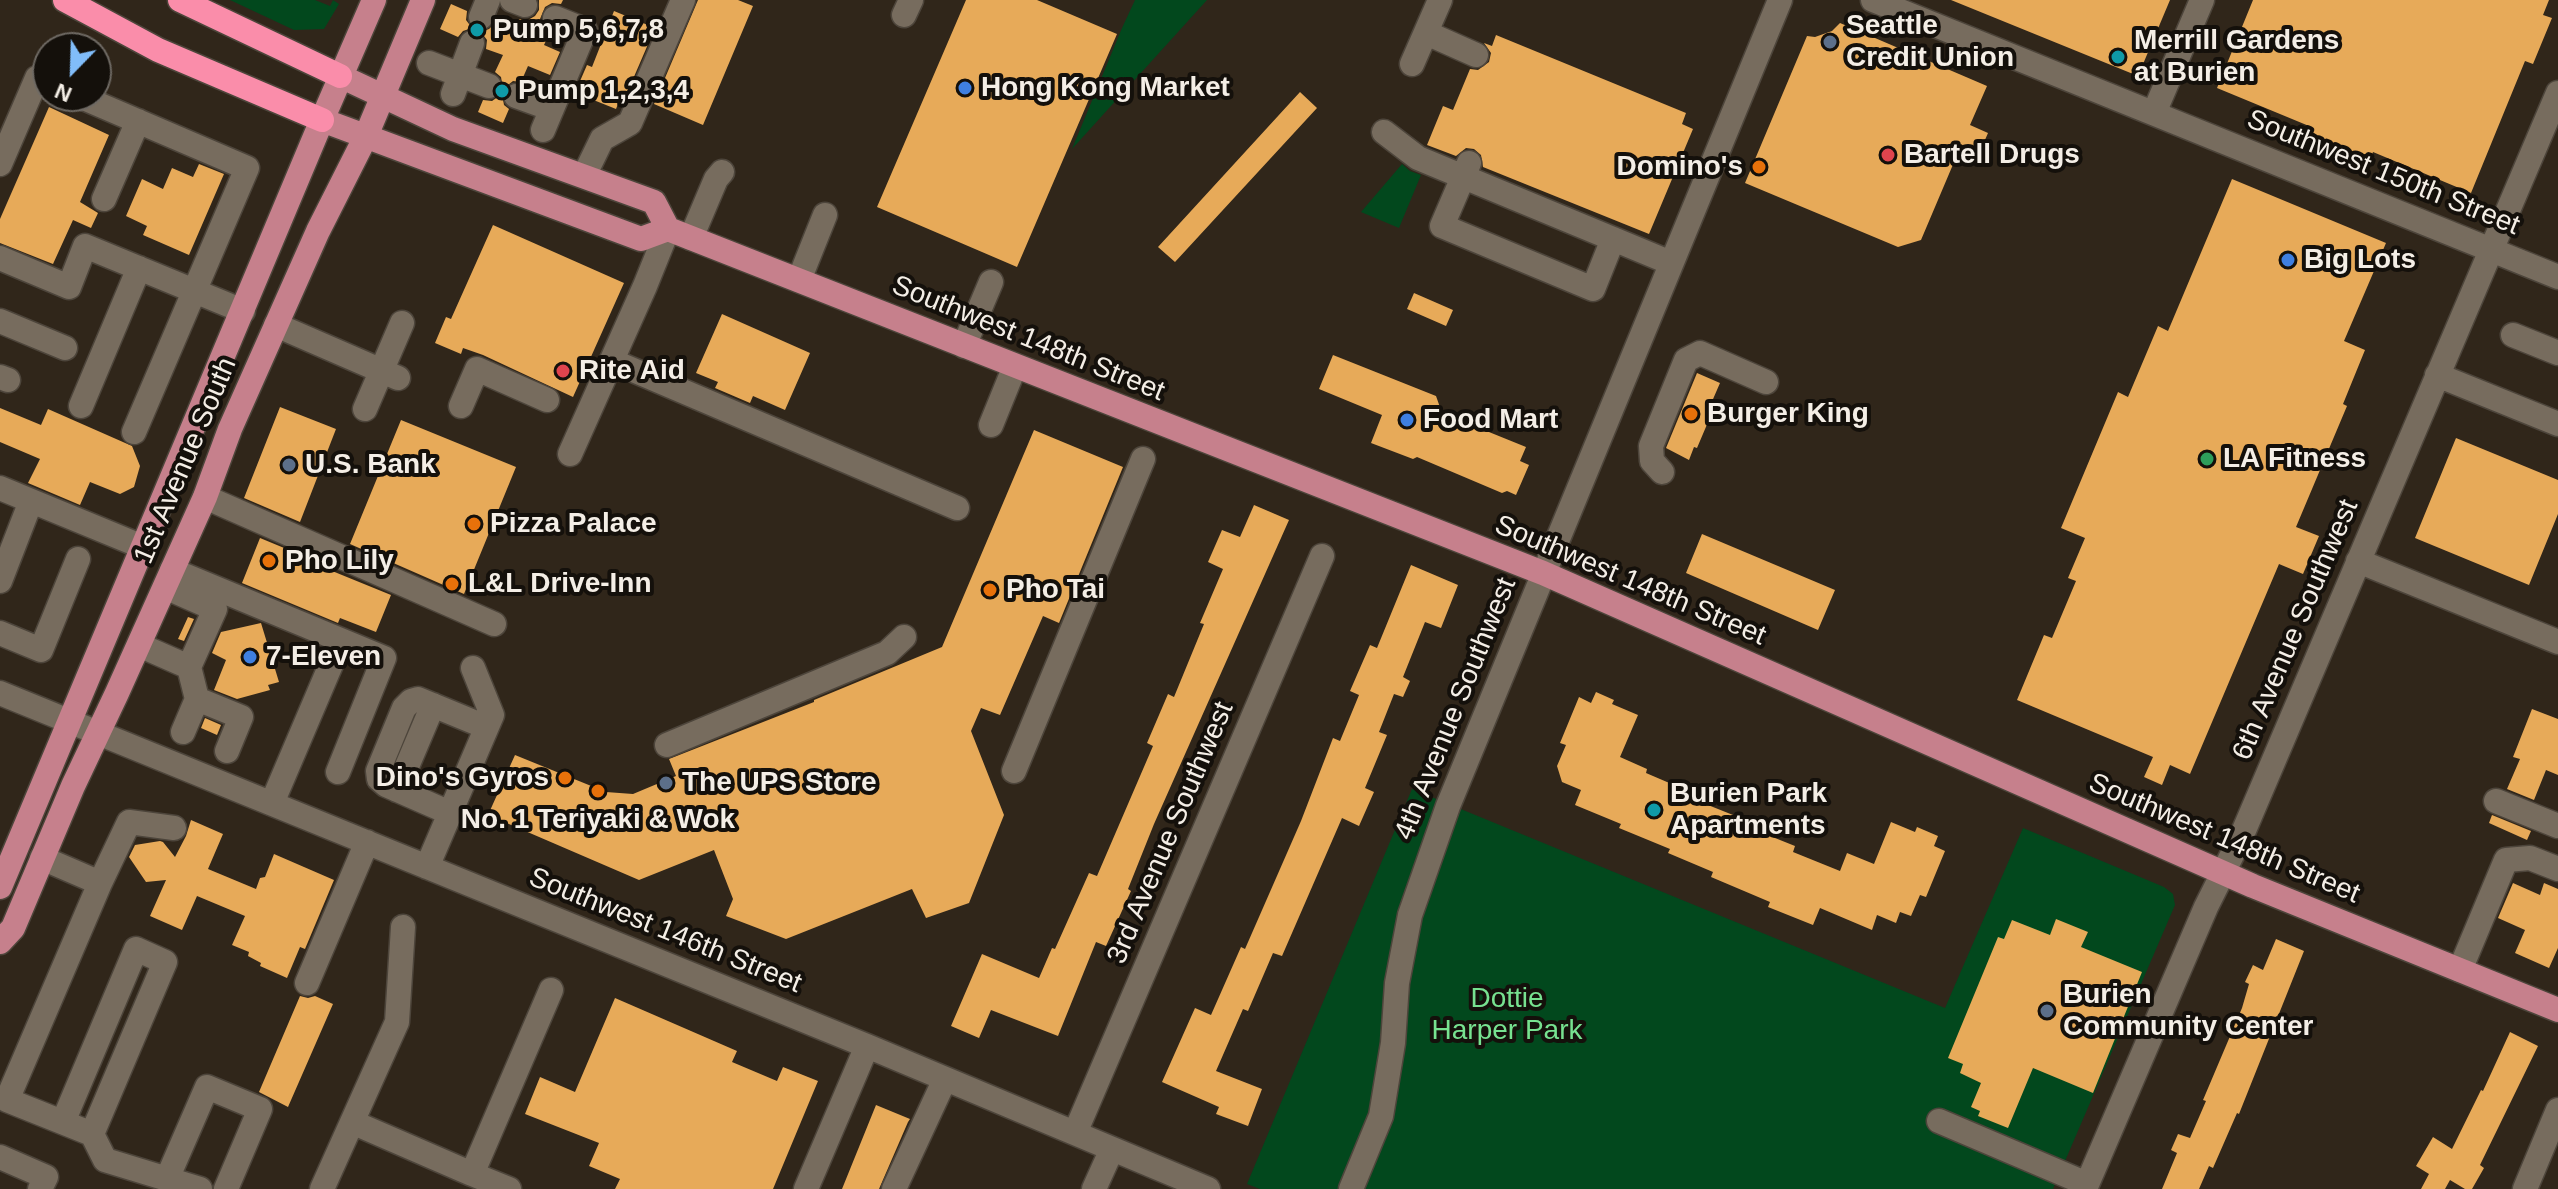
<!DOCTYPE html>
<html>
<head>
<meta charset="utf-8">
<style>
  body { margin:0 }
  #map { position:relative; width:2558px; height:1189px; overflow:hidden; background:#30261a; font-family:Helvetica,sans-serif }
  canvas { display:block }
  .north { position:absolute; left:32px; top:32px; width:80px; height:80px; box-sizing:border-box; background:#14100b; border:2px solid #6e6963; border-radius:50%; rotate:203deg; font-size:22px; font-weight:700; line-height:32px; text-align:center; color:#f4eee6 }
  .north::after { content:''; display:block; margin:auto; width:28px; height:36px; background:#81bdfa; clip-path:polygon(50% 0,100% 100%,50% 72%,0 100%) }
</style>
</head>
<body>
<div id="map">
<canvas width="2558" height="1189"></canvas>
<div class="north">N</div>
</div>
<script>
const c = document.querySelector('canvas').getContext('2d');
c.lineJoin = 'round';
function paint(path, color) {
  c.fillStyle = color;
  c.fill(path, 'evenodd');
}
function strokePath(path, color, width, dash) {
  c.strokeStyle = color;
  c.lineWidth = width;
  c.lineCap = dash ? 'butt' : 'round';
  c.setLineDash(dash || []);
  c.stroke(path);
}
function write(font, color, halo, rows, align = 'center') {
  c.font = font + ' Helvetica,sans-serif';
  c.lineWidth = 8;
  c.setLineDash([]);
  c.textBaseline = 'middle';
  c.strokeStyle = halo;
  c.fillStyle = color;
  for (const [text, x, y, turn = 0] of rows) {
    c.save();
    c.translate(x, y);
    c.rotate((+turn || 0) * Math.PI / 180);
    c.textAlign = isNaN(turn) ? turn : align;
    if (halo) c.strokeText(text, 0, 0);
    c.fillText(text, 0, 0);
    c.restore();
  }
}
paint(new Path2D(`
  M 230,0 L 315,0 L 330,6 L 333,0 L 339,4 L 324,29 L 294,30 Z
  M 1135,0 L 1207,0 L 1072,149 L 1122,28 Z
  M 1402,164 L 1410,171 L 1421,175 L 1399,228 L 1361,212 Z
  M 1412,789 L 1945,1008 L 2023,828 L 2164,887 L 2173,894 L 2175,905 L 2053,1189 L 1260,1189 L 1247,1184 Z`), '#02481d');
paint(new Path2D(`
  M 539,0 L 563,0 L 561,4 L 552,3 L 545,7 L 540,19 L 543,27 L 550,32 L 544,45 L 560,52 L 550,75 L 528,66 L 521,82 L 513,81 L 503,89 L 501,77 L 495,72 L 503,55 L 486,49 L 487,40 L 481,32 L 489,29 L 495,23 L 514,31 L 519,19 L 528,20 L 535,16 L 539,10 Z
  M 698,0 L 738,0 L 753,6 L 703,125 L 654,104 Z
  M 966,0 L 1037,0 L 1117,34 L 1017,267 L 877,207 Z
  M 1951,0 L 2170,0 L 2138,76 Z
  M 2253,0 L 2549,0 L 2543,15 L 2552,18 L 2533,64 L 2525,61 L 2471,193 L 2373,152 L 2370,160 L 2306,134 L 2309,126 L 2217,88 Z
  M 451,4 L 467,11 L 466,20 L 472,28 L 463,31 L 458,37 L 440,29 Z
  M 614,11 L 655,28 L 627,93 L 623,91 L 616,109 L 581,95 L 582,91 L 577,88 L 587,65 L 592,67 Z
  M 1840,23 L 1987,86 L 1970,125 L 1988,133 L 1978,156 L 1960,148 L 1921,240 L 1898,247 L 1745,183 L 1807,36 L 1815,37 L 1832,31 Z
  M 1496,35 L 1686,113 L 1682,124 L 1693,129 L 1649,234 L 1483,167 L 1481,155 L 1474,149 L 1466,148 L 1456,156 L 1427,145 L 1443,106 L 1453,110 L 1470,69 L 1478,70 L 1489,62 L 1491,53 L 1484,43 L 1492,46 Z
  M 1300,92 L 1317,108 L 1175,262 L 1158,247 Z
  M 502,94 L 504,105 L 509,109 L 503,123 L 478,112 L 483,100 L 492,101 Z
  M 49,107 L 109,135 L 80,202 L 98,213 L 91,228 L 73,220 L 53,264 L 0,243 L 0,219 Z
  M 199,164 L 224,174 L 189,255 L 143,235 L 147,226 L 126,216 L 142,179 L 163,189 L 172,168 L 193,177 Z
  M 2232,179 L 2386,243 L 2344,341 L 2365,350 L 2343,404 L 2347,406 L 2296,527 L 2319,536 L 2303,574 L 2279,564 L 2190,774 L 2170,765 L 2162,785 L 2144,777 L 2153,757 L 2017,700 L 2044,635 L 2052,638 L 2076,581 L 2068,578 L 2085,538 L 2061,528 L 2118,392 L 2128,397 L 2158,326 L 2168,331 Z
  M 493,225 L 624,283 L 573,397 L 483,355 L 463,348 L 461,354 L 435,343 L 446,317 L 451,319 Z
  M 1414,293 L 1453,310 L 1446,326 L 1407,309 Z
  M 722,314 L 810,353 L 785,410 L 753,396 L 750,403 L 715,388 L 718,382 L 696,373 Z
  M 1333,355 L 1436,396 L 1442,413 L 1526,447 L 1520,461 L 1529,465 L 1516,495 L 1507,491 L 1502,493 L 1417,457 L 1413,459 L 1371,443 L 1382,415 L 1319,389 Z
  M 1697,373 L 1720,383 L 1707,413 L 1711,415 L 1697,448 L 1694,447 L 1689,460 L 1666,448 Z
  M 280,407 L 336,429 L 300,522 L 244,498 Z
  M 0,408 L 41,425 L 48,409 L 132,446 L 140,466 L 134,487 L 120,494 L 90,482 L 80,505 L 28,483 L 40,459 L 0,442 Z
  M 401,420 L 516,467 L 464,594 L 350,544 Z
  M 1034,430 L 1123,467 L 1059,623 L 1043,616 L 1000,715 L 981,708 L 971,731 L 1004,815 L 969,903 L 926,918 L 912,889 L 786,939 L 726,916 L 733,899 L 714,850 L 639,880 L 488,815 L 515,755 L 606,792 L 633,794 L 676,776 L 669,759 L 814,702 L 814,700 L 942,647 Z
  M 2456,438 L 2558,480 L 2558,514 L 2529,585 L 2415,538 Z
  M 1254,505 L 1289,520 L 1154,824 L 1128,889 L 1131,891 L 1106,946 L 1096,942 L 1058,1036 L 991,1010 L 979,1038 L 951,1026 L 982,954 L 1039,978 L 1052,948 L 1055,949 L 1089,873 L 1097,876 L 1153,746 L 1147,743 L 1168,694 L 1174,697 L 1204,624 L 1200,623 L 1223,569 L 1208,562 L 1222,530 L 1240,537 Z
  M 1702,534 L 1835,590 L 1818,630 L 1686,573 Z
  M 260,538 L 289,550 L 288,553 L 391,595 L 376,632 L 340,618 L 338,623 L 242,583 Z
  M 1411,565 L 1458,585 L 1441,628 L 1425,622 L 1403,677 L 1410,681 L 1403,697 L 1394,694 L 1379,732 L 1387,735 L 1365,788 L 1374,792 L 1359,826 L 1342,818 L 1282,956 L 1273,953 L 1248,1011 L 1243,1009 L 1216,1071 L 1262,1089 L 1248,1126 L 1216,1114 L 1219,1107 L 1162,1082 L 1195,1008 L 1211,1015 L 1241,947 L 1245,949 L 1301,821 L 1333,738 L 1340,741 L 1359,695 L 1350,691 L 1370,645 L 1377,648 Z
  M 188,617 L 194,619 L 184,641 L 178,639 Z
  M 261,623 L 279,682 L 268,685 L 270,690 L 237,699 L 214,690 L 226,660 L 212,653 L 221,632 Z
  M 1596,692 L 1614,700 L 1612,704 L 1638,715 L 1620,757 L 1647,769 L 1646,773 L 1695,794 L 1693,799 L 1738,817 L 1752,825 L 1750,828 L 1795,846 L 1793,852 L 1840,871 L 1847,853 L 1874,864 L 1891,822 L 1915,832 L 1917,827 L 1938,836 L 1934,846 L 1945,851 L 1926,897 L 1920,895 L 1911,916 L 1900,912 L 1896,923 L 1877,915 L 1872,930 L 1820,908 L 1813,925 L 1768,907 L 1770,902 L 1711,877 L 1713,872 L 1668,853 L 1670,849 L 1619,828 L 1621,824 L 1575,805 L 1581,790 L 1562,782 L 1557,766 L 1566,745 L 1560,743 L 1579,697 L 1591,703 Z
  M 2532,709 L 2558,719 L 2558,775 L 2546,770 L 2534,800 L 2507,789 L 2520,759 L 2513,757 Z
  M 205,718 L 221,725 L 217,735 L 201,728 Z
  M 2492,815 L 2531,831 L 2527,840 L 2489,823 Z
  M 191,820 L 223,834 L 208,869 L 256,889 L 260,878 L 265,877 L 274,854 L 334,880 L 305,949 L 300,947 L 287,978 L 260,966 L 261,963 L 248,956 L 249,952 L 232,945 L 245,916 L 197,896 L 182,930 L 150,916 L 166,880 L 146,882 L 129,857 L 135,845 L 160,841 L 163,842 L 175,857 L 186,836 Z
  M 2513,883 L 2540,895 L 2544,883 L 2558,889 L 2558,948 L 2549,968 L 2515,953 L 2525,930 L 2498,918 Z
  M 2056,919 L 2088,932 L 2081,947 L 2142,972 L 2093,1093 L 2033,1068 L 2008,1128 L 1978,1116 L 1980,1111 L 1971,1107 L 1981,1083 L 1960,1073 L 1963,1064 L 1948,1058 L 1998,937 L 2004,939 L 2012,920 L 2050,935 Z
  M 2276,939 L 2304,951 L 2239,1114 L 2237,1113 L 2213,1168 L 2209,1166 L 2199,1189 L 2162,1189 L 2177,1153 L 2171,1150 L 2178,1134 L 2190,1138 L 2206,1101 L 2203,1100 L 2242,1008 L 2249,984 L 2245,982 L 2253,965 L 2263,970 Z
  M 300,996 L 308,998 L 315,996 L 333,1004 L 288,1107 L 259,1092 Z
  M 615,998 L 737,1051 L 732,1062 L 777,1081 L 783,1067 L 818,1081 L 773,1189 L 615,1189 L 620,1179 L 589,1166 L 599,1143 L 525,1114 L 540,1077 L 575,1092 Z
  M 2510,1032 L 2538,1046 L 2480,1165 L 2484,1168 L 2472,1189 L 2465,1189 L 2450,1180 L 2445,1189 L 2421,1189 L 2429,1174 L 2416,1166 L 2433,1137 L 2452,1149 L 2481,1090 L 2483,1091 Z
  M 876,1105 L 910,1119 L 908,1122 L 879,1189 L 842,1189 Z`), '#e7aa59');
const minor = new Path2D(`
  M 512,0 L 525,5
  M 1873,0 L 2558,277
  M 904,15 L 911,0
  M 481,17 L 488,0
  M 1431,35 L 1476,55
  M 429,63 L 489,86
  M 1412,64 L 1440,0
  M 453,94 L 472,43
  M 79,96 L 247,168 L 134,432
  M 516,96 L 552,109
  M 2154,113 L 2202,0
  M 543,130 L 585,30 L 555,18
  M 1384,132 L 1418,158 L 1671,263
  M 1469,163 L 1442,226 L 1593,289 L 1613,239
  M 0,164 L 37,78 L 48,83
  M 584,176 L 602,139 L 630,123 L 683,0
  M 104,199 L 138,121
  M 691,238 L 716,179 L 722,172
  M 0,258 L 69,287 L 85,246 L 243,311
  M 799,280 L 825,215
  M 0,321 L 65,348
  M 276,325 L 398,378
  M 2513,335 L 2558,353
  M 964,346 L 991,282
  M 612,361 L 957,508
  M 2437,375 L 2558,424
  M 0,377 L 8,380
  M 81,406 L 139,268
  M 461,406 L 477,369 L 547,400
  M 365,409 L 402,323
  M 991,425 L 1015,366
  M 570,454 L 645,286 L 668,229
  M 1662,472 L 1652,461 L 1651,446 L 1686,360 L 1700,353 L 1766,382
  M 0,488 L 143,547
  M 205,497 L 494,624
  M 2358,561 L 2558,642
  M 172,570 L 384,658 L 338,772
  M 0,581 L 31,501
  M 165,587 L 215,609 L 189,667 L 197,699 L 183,732
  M 0,633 L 41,650 L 78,559
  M 139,645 L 189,667
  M 0,693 L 867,1046 L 1208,1189
  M 197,699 L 241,717 L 227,751
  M 667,745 L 887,653 L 904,637
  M 1014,771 L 1143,459
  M 397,790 L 433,705
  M 2496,801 L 2558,826
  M 272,803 L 341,641
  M 450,813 L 386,785 L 379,779 L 378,771 L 404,708 L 411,701 L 418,699 L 486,727
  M 174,828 L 129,822 L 100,883 L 7,1100 L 92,1134 L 105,1160 L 200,1189
  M 42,858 L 100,883
  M 427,867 L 492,715 L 473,668
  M 2460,970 L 2506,860 L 2530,858 L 2558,869
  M 307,983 L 367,842
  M 1939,1121 L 2087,1184
  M 63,1122 L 136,949 L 165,962 L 92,1134
  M 352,1122 L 472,1174
  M 1075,1133 L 1322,556
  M 0,1157 L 46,1177 L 40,1189
  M 167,1179 L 207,1087 L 260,1109 L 226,1189
  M 322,1189 L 397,1022 L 403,927
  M 509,1189 L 472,1174 L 551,990
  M 806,1189 L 867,1046
  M 894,1189 L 945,1079
  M 1094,1189 L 1112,1149
  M 1351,1189 L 1381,1116 L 1393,1043 L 1397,983 L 1410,915 L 1448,806 L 1780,0
  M 2085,1189 L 2206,907 L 2242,835 L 2558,93
  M 2525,1189 L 2558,1110`);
const major = new Path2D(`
  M 340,76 L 453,129 L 654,202 L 668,229
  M 322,120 L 641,239 L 668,229 L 691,238 L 1543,573 L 2253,886 L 2558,1010
  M 0,887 L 322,120 L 374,0
  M 0,942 L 13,928 L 73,786 L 117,693 L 205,497 L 230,429 L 318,231 L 366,136 L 423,0`);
const highway = new Path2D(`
  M 65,0 L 158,50 L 322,120
  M 180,0 L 340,76`);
strokePath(minor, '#4d453b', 27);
strokePath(major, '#4d453b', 27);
strokePath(highway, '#4d453b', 27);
strokePath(minor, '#776c5e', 24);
strokePath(major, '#c6808c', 24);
strokePath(highway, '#fa8daa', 24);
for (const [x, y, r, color] of [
  [477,30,8,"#0f9aa8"],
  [1830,42,8,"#5c6f8a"],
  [2118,57,8,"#0f9aa8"],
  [965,88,8,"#3f7fe0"],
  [502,91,8,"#0f9aa8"],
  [1888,155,8,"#e0444e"],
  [1759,167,8,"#e8710a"],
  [2288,260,8,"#3f7fe0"],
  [563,371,8,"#e0444e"],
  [1691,414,8,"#e8710a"],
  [1407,420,8,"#3f7fe0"],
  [2207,459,8,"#2e9e5b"],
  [289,465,8,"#5c6f8a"],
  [474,524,8,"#e8710a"],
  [269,561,8,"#e8710a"],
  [452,584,8,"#e8710a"],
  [990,590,8,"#e8710a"],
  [250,657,8,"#3f7fe0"],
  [565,778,8,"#e8710a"],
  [666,783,8,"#5c6f8a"],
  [598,791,8,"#e8710a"],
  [1654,810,8,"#0f9aa8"],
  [2047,1011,8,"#5c6f8a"]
]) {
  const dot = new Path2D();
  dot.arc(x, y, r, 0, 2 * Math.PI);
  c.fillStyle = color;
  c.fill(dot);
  strokePath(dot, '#14100b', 3);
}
write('bold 28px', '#f4eee6', '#14100b', [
  ["Seattle",1846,26],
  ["Credit Union",1846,58],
  ["Pump 5,6,7,8",493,30],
  ["Merrill Gardens",2134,41],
  ["at Burien",2134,73],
  ["Hong Kong Market",981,88],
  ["Pump 1,2,3,4",518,91],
  ["Bartell Drugs",1904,155],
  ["Domino's",1743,167,"right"],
  ["Big Lots",2304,260],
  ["Rite Aid",579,371],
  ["Burger King",1707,414],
  ["Food Mart",1423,420],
  ["LA Fitness",2223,459],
  ["U.S. Bank",305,465],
  ["Pizza Palace",490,524],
  ["Pho Lily",285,561],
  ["L&L Drive-Inn",468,584],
  ["Pho Tai",1006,590],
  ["7-Eleven",266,657],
  ["Dino's Gyros",549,778,"right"],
  ["The UPS Store",682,783],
  ["Burien Park",1670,794],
  ["Apartments",1670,826],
  ["No. 1 Teriyaki & Wok",598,820,"center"],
  ["Burien",2063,995],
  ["Community Center",2063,1027]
], 'left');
write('28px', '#f4eee6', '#14100b', [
  ["Southwest 150th Street",2383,173,22],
  ["Southwest 148th Street",1028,339,22],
  ["1st Avenue South",186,461,-67],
  ["Southwest 148th Street",1630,581,23],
  ["6th Avenue Southwest",2296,630,-67],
  ["4th Avenue Southwest",1456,709,-68],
  ["3rd Avenue Southwest",1171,833,-67],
  ["Southwest 148th Street",2224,839,23],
  ["Southwest 146th Street",665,931,22]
]);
write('28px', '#77e290', '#14100b', [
  ["Dottie",1507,999],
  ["Harper Park",1507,1031]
]);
</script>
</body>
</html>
